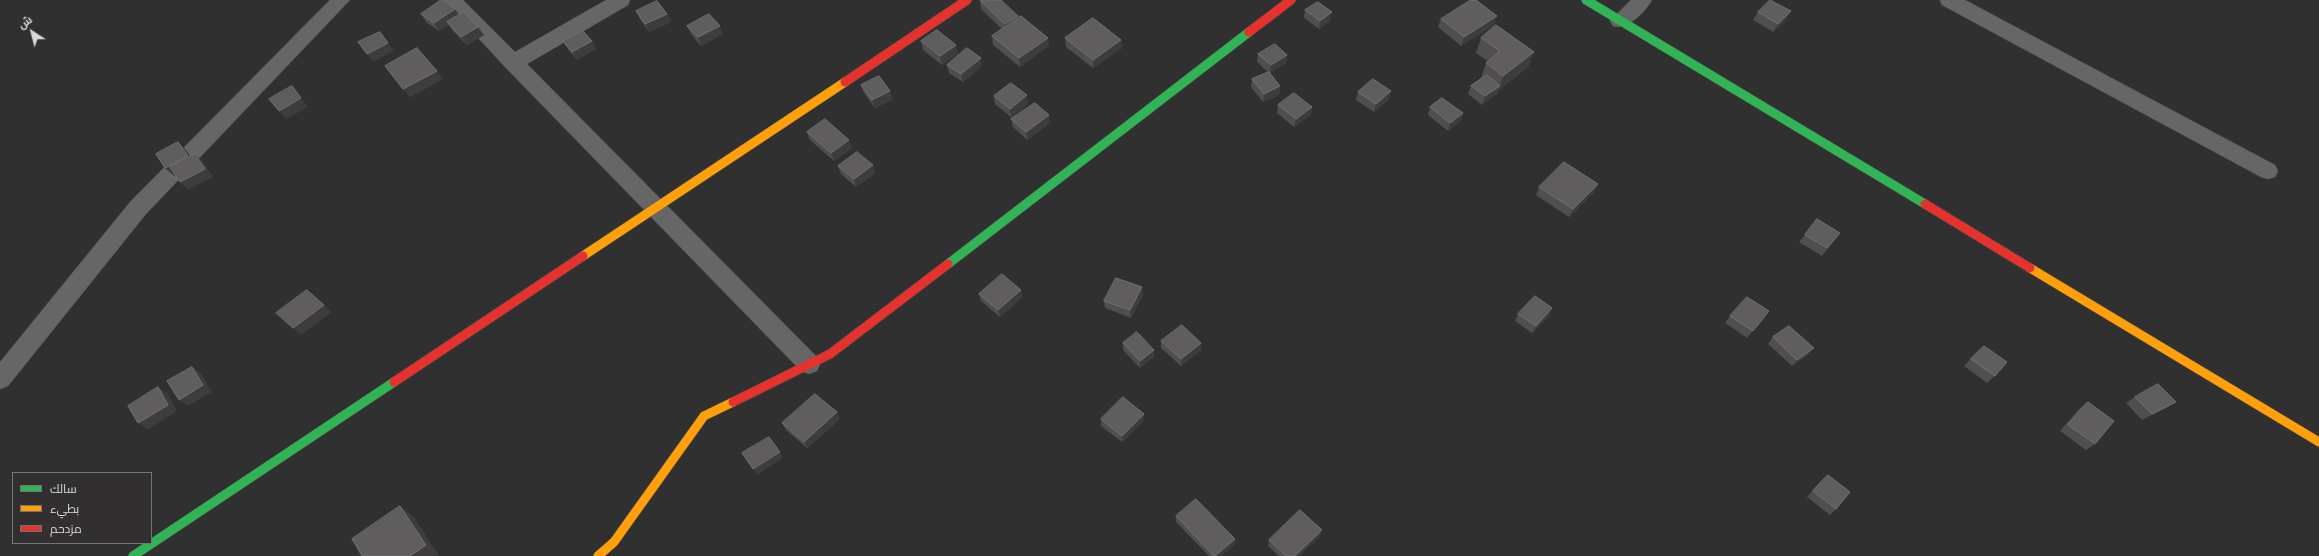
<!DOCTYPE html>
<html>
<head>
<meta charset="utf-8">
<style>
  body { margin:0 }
  #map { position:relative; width:2319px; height:556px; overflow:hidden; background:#313030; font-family:Ubuntu,Cairo,sans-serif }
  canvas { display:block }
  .legend { position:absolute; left:12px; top:472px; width:140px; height:72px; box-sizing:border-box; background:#322f30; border:1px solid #757374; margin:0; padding:5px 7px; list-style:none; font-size:12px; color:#dad8d9 }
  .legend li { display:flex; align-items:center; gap:8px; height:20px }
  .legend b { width:20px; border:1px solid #757374 }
  .north { position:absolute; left:12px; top:12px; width:40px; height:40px; -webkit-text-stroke:3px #322f30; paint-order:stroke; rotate:324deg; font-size:11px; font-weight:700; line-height:16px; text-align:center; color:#dad8d9 }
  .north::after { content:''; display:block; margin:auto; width:14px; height:18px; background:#dad8d9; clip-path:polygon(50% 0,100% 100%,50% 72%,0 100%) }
</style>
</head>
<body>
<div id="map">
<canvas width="2319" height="556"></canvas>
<ul class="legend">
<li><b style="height:5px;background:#30b455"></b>سالك</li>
<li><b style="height:5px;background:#ff9f0a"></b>بطيء</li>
<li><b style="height:5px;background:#e5322d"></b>مزدحم</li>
</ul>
<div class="north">ش</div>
</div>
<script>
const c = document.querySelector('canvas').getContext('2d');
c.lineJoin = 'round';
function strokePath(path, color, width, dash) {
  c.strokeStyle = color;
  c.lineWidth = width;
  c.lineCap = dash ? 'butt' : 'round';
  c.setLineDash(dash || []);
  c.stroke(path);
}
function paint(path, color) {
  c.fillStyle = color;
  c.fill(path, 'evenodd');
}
const street = new Path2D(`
  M 330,0 L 350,0 L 146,214 L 8,386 L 0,389 L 0,362 L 130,202 Z
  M 443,0 L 463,0 L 515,52 L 606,0 L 630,0 L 628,5 L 527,64 L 817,357 L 820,364 L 817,371 L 809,374 L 801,371 L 506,68 Z
  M 1631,0 L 1652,0 C 1645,12 1628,30 1613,26 L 1610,21 Z
  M 1940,0 L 1965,0 L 2275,165 L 2278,171 L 2275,177 L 2268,179 L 2261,177 L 1942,5 Z`);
const fast = new Path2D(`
  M 1586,0 L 1925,204
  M 948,264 L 1249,32
  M 133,556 L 394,382`);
const slow = new Path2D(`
  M 583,256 L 845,82
  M 2030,268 L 2319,442
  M 598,556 L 614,542 L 704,416 L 733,402`);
const jam = new Path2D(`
  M 1249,32 L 1291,0
  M 845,82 L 967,0
  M 1925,204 L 2030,268
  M 394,382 L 583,256
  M 733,402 L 830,354 L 948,264`);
strokePath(street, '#4c4b4b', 1);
strokePath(fast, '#4c4b4b', 10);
strokePath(slow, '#4c4b4b', 10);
strokePath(jam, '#4c4b4b', 10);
paint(street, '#676667');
strokePath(fast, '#30b455', 9);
strokePath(slow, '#ff9f0a', 9);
strokePath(jam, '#e5322d', 9);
paint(new Path2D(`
  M 980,0 L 1019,18 L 1049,46 L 1020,67 L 993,45 L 992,36 L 1002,29 L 981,9 Z
  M 1305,10 L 1330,21 L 1319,29 L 1304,18 Z
  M 636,11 L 667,14 L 671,22 L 649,32 L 640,19 Z
  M 1758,12 L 1786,20 L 1773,32 L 1753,20 Z
  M 421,14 L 459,15 L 484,35 L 467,45 L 452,30 L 449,25 L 439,31 L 426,22 Z
  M 1441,19 L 1494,25 L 1461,46 L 1438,27 Z
  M 687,26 L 723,34 L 701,46 L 691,34 Z
  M 1065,38 L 1121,40 L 1122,48 L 1093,68 L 1066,47 Z
  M 1481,38 L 1534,52 L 1528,67 L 1499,90 L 1497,94 L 1482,105 L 1468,94 L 1471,86 L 1481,78 L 1486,63 L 1488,61 L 1476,53 Z
  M 563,41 L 592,41 L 596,49 L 577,60 L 568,49 Z
  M 921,41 L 958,53 L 942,65 L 923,50 Z
  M 1258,54 L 1287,55 L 1286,63 L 1270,73 L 1280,86 L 1279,95 L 1263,102 L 1251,87 L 1252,79 L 1268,72 L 1257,62 Z
  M 947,65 L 982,66 L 963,82 L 949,73 Z
  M 385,66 L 443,79 L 410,97 Z
  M 861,85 L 893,99 L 875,108 L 864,93 Z
  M 1358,92 L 1389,99 L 1374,112 L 1356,100 Z
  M 994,96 L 1028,104 L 1011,117 L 995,104 Z
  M 1278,105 L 1312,107 L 1311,115 L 1294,127 L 1277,113 Z
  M 1430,107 L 1463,113 L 1461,121 L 1448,131 L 1428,115 Z
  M 1011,119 L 1050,123 L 1027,140 L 1013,127 Z
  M 807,132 L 852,148 L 834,161 L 810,140 Z
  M 838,166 L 875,173 L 856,187 L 841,174 Z
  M 1598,184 L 1594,192 L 1569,217 L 1536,195 L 1539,187 Z
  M 1840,233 L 1822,256 L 1799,242 L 1805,235 Z
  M 1021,290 L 1022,297 L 1000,317 L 981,301 L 979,294 Z
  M 1143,295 L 1131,318 L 1105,308 L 1104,301 Z
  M 1552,308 L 1549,316 L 1532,333 L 1515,321 L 1518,314 Z
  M 1769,311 L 1747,338 L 1725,323 L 1730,316 Z
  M 1773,337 L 1808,355 L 1792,366 L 1768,344 Z
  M 1161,341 L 1201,343 L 1201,350 L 1181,366 L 1161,348 Z
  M 1123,343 L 1154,350 L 1154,357 L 1140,368 L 1123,350 Z
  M 1984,346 L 1995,376 L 1987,383 L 1964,366 L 1976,353 Z
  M 2135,397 L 2176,402 L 2166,408 L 2142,420 L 2126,403 Z
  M 2088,402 L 2095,444 L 2086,450 L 2060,431 L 2079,409 Z
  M 840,419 L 807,448 L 786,430 L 782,423 Z
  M 1101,419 L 1144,420 L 1122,442 L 1101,426 Z
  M 1828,475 L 1836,509 L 1830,515 L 1807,497 L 1821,481 Z
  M 1176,516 L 1235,539 L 1235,544 L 1221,556 L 1209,556 L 1176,522 Z
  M 1320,536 L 1299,556 L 1279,556 L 1268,546 L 1269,540 Z`), '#504e4e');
paint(new Path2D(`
  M 455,9 L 461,17 L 447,22 L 449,25 L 439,31 L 434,23 Z
  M 1791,11 L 1786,20 L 1773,32 L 1778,24 Z
  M 1332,12 L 1330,21 L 1319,29 L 1320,21 Z
  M 667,14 L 671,22 L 649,32 L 645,24 Z
  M 1018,16 L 1020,25 L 1006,33 L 1005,24 Z
  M 1497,16 L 1494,25 L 1461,46 L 1464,37 Z
  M 720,26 L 723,34 L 701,46 L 698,37 Z
  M 478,27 L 484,35 L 467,45 L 461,37 Z
  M 1048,38 L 1049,46 L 1020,67 L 1019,58 Z
  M 1121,40 L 1122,48 L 1093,68 L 1093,60 Z
  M 592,41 L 596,49 L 577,60 L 572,52 Z
  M 388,43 L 394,51 L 373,62 L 367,54 Z
  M 956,45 L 958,53 L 942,65 L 940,56 Z
  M 1534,52 L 1528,67 L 1499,90 L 1497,94 L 1482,105 L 1485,96 L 1500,86 L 1503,76 Z
  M 1287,55 L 1286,63 L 1270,73 L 1271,65 Z
  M 981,58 L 982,66 L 963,82 L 961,74 Z
  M 437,71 L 443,79 L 410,97 L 403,89 Z
  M 292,86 L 308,107 L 286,119 L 279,111 Z
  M 1280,86 L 1279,95 L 1263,102 L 1264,94 Z
  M 890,91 L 893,99 L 875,108 L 872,100 Z
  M 1391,91 L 1389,99 L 1374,112 L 1376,104 Z
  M 1027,95 L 1028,104 L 1011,117 L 1010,109 Z
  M 1312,107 L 1311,115 L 1294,127 L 1296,119 Z
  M 1463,113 L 1461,121 L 1448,131 L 1450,123 Z
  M 1049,115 L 1050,123 L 1027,140 L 1026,132 Z
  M 849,140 L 852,148 L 834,161 L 831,153 Z
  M 178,142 L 186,150 L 196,164 L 174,176 L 165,168 Z
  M 195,154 L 203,162 L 213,177 L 188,190 L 180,182 Z
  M 873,165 L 875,173 L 856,187 L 854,179 Z
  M 1598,184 L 1594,192 L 1569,217 L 1573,209 Z
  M 1142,287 L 1143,295 L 1131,318 L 1130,310 Z
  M 1021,290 L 1022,297 L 1000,317 L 998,310 Z
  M 324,305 L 332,312 L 301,335 L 293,328 Z
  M 1552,308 L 1549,316 L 1532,333 L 1536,326 Z
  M 1201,343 L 1201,350 L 1181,366 L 1181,359 Z
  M 1814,348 L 1808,355 L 1792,366 L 1797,360 Z
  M 1154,350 L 1154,357 L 1140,368 L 1140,361 Z
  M 192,367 L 201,373 L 212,392 L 188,406 L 179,400 Z
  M 158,387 L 168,394 L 177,411 L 148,430 L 138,423 Z
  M 2176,402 L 2166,408 L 2142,420 L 2152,414 Z
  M 837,412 L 840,419 L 807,448 L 804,442 Z
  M 1144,414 L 1144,420 L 1122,442 L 1122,436 Z
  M 780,452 L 783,458 L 757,475 L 753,469 Z
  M 400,506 L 414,517 L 439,556 L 410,556 Z
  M 1322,530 L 1320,536 L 1299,556 L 1295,556 Z
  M 1235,539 L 1235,544 L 1221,556 L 1215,556 Z`), '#3e3c3c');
const building = new Path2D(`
  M 441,0 L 444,0 L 455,9 L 434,23 L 421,14 Z
  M 980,0 L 1001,0 L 1018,16 L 1005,24 Z
  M 1471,0 L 1476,0 L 1497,16 L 1464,37 L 1441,19 Z
  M 1770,0 L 1791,11 L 1778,24 L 1758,12 Z
  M 657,1 L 667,14 L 645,24 L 636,11 Z
  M 1318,2 L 1332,12 L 1320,21 L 1305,10 Z
  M 464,12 L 478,27 L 461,37 L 447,22 Z
  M 709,14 L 720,26 L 698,37 L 687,26 Z
  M 1021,16 L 1048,38 L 1019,58 L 992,36 Z
  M 1093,18 L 1121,40 L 1093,60 L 1065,38 Z
  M 1496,25 L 1534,52 L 1503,76 L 1486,63 L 1500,51 L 1481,38 Z
  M 937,30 L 956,45 L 940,56 L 921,41 Z
  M 583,31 L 592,41 L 572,52 L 563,41 Z
  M 380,32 L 388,43 L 367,54 L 358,42 Z
  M 1275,44 L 1287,55 L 1271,65 L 1258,54 Z
  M 417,48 L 437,71 L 403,89 L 385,66 Z
  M 967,48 L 981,58 L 961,74 L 947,65 Z
  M 1269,72 L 1280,86 L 1264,94 L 1252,79 Z
  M 1487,75 L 1500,86 L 1485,96 L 1471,86 Z
  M 879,76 L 890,91 L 872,100 L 861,85 Z
  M 1373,79 L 1391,91 L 1376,104 L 1358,92 Z
  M 1011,83 L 1027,95 L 1010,109 L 994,96 Z
  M 292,86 L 301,98 L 279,111 L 269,99 Z
  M 1294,93 L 1312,107 L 1296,119 L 1278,105 Z
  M 1442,98 L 1463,113 L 1450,123 L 1430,107 Z
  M 1035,103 L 1049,115 L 1026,132 L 1011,119 Z
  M 825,119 L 849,140 L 831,153 L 807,132 Z
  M 178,142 L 188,156 L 165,168 L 156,154 Z
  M 857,152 L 873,165 L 854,179 L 838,166 Z
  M 195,154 L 205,169 L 180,182 L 170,167 Z
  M 1564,162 L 1598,184 L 1573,209 L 1539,187 Z
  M 1817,219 L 1840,233 L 1827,248 L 1805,235 Z
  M 1002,274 L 1021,290 L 998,310 L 979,294 Z
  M 1116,278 L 1142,287 L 1130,310 L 1104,301 Z
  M 307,290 L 324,305 L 293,328 L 276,313 Z
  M 1535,296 L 1552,308 L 1536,326 L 1518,314 Z
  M 1747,297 L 1769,311 L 1753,331 L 1730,316 Z
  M 1182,325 L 1201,343 L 1181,359 L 1161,341 Z
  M 1789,326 L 1814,348 L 1797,360 L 1773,337 Z
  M 1137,332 L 1154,350 L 1140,361 L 1123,343 Z
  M 1984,346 L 2007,362 L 1995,376 L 1971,359 Z
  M 192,367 L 203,385 L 179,400 L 167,381 Z
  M 2158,384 L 2176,402 L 2152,414 L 2135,397 Z
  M 158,387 L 168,405 L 138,423 L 128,406 Z
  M 815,394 L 837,412 L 804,442 L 782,423 Z
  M 1123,397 L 1144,414 L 1122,436 L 1101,419 Z
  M 2088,402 L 2114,421 L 2095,444 L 2068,425 Z
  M 769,437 L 780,452 L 753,469 L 742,453 Z
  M 1828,475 L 1850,492 L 1836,509 L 1813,491 Z
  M 1196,499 L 1235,539 L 1215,556 L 1214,556 L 1176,516 Z
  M 400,506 L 426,545 L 410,556 L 362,556 L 352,539 Z
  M 1300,510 L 1322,530 L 1295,556 L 1286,556 L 1269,540 Z`);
paint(building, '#5f5d5d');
strokePath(building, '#727071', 1);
</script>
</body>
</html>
